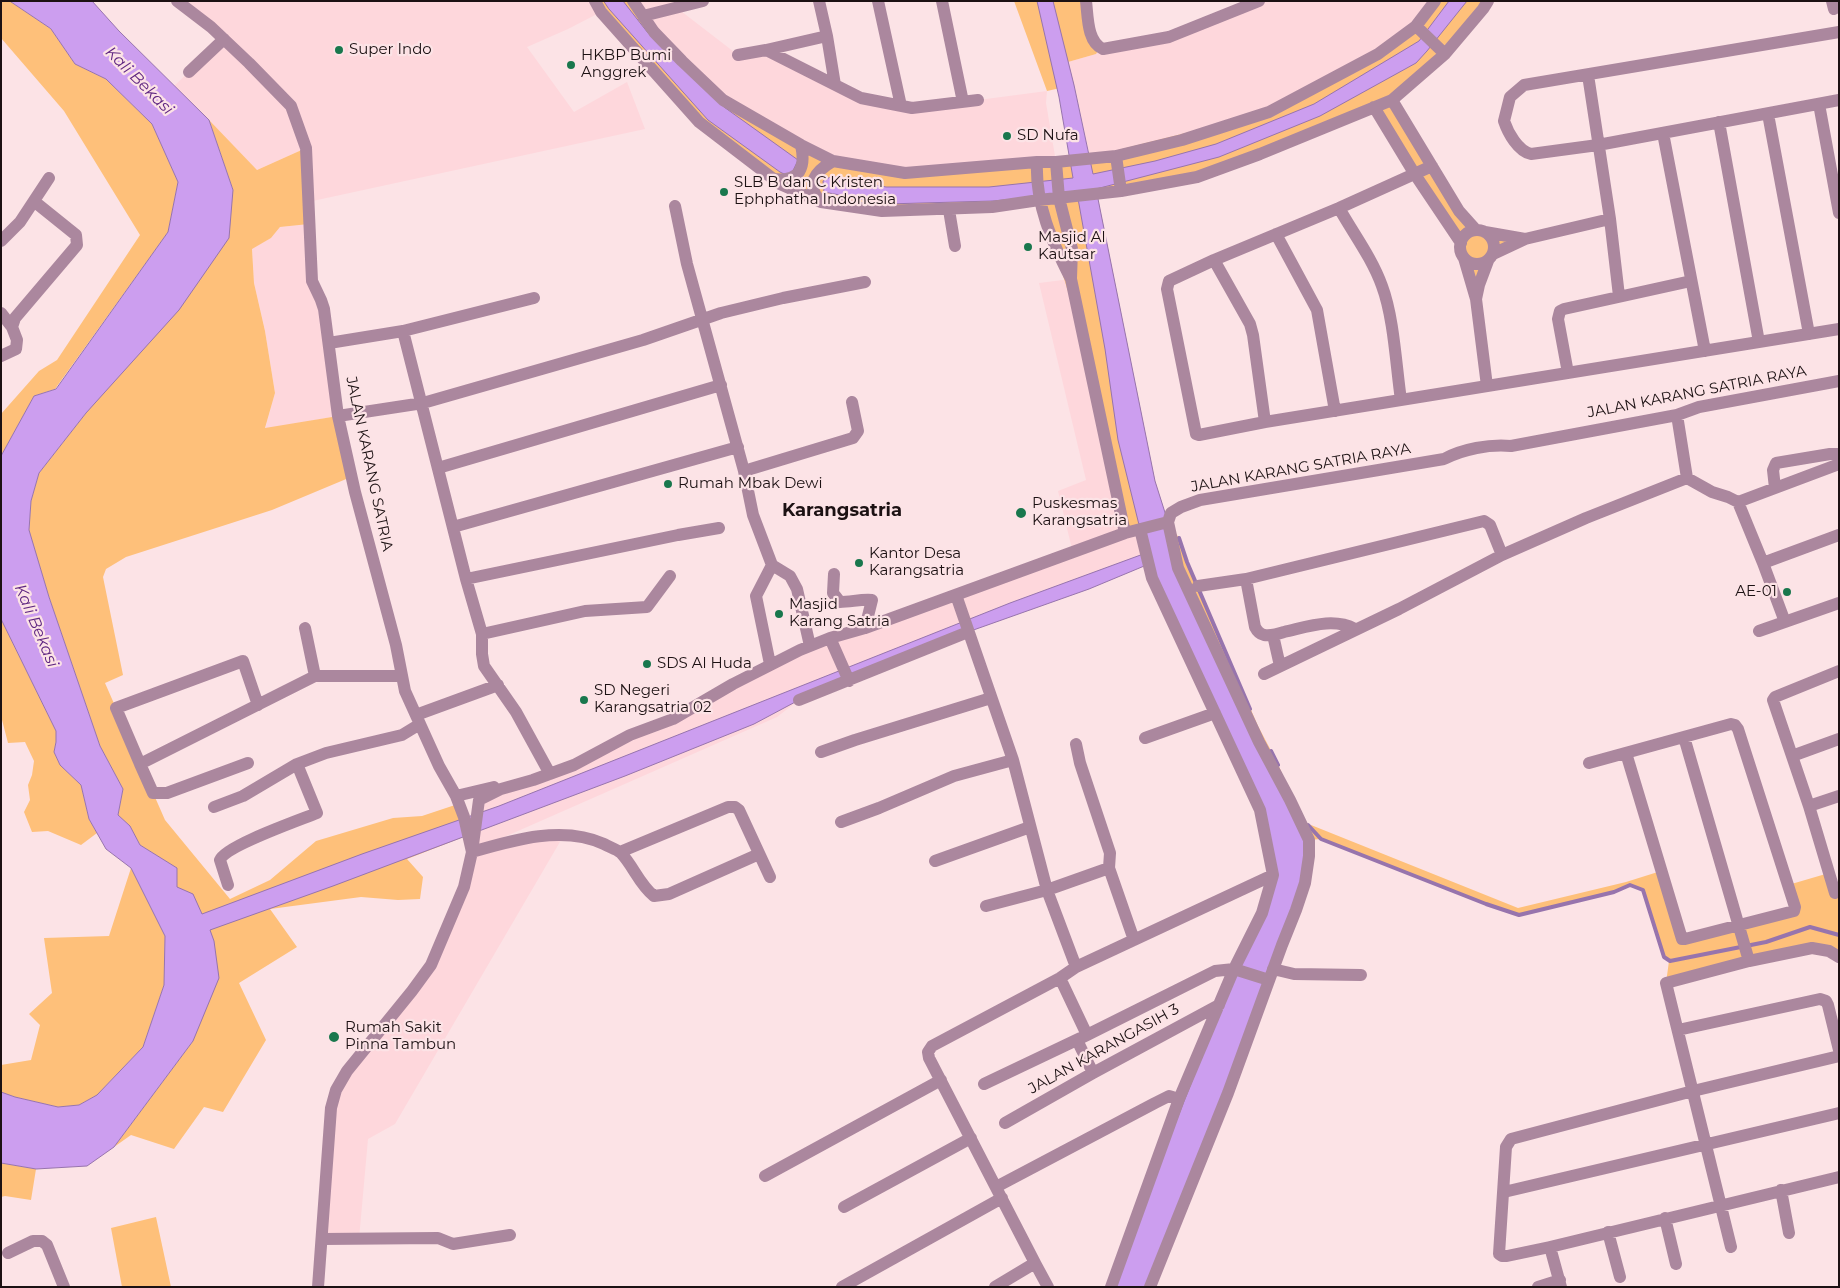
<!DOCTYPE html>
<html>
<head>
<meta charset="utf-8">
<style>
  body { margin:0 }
  #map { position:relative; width:1840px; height:1288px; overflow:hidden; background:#fce3e6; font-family:Montserrat,sans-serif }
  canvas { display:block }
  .frame { position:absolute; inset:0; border:2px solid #1c1113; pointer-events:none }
</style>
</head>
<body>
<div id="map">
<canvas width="1840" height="1288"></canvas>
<div class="frame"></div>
</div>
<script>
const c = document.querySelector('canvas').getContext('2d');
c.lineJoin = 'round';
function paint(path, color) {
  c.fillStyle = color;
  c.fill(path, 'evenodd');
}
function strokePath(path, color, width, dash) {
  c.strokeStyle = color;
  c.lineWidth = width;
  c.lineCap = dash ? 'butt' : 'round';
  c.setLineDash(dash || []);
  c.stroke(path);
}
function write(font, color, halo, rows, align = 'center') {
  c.font = font + ' Montserrat,sans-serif';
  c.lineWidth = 4.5;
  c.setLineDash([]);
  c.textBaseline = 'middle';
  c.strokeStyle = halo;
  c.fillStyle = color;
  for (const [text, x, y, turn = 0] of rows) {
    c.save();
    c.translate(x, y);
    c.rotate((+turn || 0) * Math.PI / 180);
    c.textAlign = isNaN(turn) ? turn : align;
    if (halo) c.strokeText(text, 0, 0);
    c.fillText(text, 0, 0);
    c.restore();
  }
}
paint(new Path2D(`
  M 177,1 L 595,1 L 601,12 L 568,29 L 527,47 L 574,112 L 627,82 L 645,129 L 308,202 L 306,148 L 257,170 L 174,86 L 224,39 Z
  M 633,1 L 674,1 L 677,8 L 738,55 L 766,50 L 861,98 L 901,105 L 963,102 L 1047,91 L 1046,103 L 1056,162 L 905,173 L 833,161 L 723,100 Z
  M 1259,1 L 1435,1 L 1416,26 L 1269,112 L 1090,157 L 1068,62 L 1096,54 L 1100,48 L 1169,37 Z
  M 309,224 L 338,416 L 265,429 L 275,393 L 265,331 L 254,283 L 252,248 L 271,238 L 280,227 Z
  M 1071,279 L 1149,564 L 1089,589 L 968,632 L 799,700 L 777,717 L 477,849 L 564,835 L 395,1124 L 368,1139 L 359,1239 L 323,1239 L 336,1090 L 412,991 L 454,913 L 479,800 L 574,765 L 770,664 L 1073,553 L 1058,491 L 1086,480 L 1039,283 Z`), '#fed7dc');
paint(new Path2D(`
  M 1,1 L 10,1 L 51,29 L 75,64 L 106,79 L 152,124 L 178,182 L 168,232 L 55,389 L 34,396 L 1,456 L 1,414 L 39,371 L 57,360 L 140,235 L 64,111 L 1,38 Z
  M 595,1 L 633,1 L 723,99 L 820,154 L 905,173 L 1090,157 L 1269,112 L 1378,54 L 1435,1 L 1488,1 L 1392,100 L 1476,230 L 1525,239 L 1493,254 L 1479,285 L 1460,251 L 1460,243 L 1374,107 L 1197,177 L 1097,194 L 1155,481 L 1168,522 L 1179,538 L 1187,562 L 1258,726 L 1277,762 L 1297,808 L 1306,823 L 1518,908 L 1626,882 L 1661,871 L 1681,937 L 1792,912 L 1788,885 L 1829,873 L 1839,894 L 1839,957 L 1812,948 L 1666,983 L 1669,961 L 1664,957 L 1643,890 L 1630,885 L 1614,892 L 1519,915 L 1486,904 L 1321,839 L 1309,840 L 1178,568 L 1168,522 L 1125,533 L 1085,345 L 1039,200 L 882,211 L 805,196 L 699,122 Z
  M 1014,1 L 1086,1 L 1100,48 L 1096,54 L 1068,62 L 1074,85 L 1047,91 Z
  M 209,120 L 257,170 L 306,148 L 309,224 L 280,227 L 271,238 L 252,249 L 254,283 L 265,331 L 275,393 L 265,428 L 338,416 L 351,477 L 272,510 L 126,557 L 106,569 L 103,577 L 123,675 L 105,683 L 165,820 L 230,899 L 270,880 L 316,841 L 393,818 L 422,816 L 455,805 L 460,823 L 461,838 L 407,859 L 423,877 L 420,899 L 398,900 L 361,897 L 270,909 L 297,947 L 239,983 L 266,1040 L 223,1112 L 204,1107 L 174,1149 L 131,1135 L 114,1147 L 193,1041 L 177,887 L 176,868 L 140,845 L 130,827 L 118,815 L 123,789 L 100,746 L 49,597 L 29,531 L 31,501 L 39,473 L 86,413 L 233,190 Z
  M 1,619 L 56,731 L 56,742 L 54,752 L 60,765 L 81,785 L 89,819 L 97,833 L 81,845 L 48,831 L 32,832 L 24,812 L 30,800 L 28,785 L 32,775 L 34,761 L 25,742 L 8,743 L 1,716 Z
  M 131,868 L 165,936 L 164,985 L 143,1047 L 97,1095 L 79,1105 L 58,1107 L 15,1097 L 1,1092 L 1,1065 L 31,1060 L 40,1025 L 29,1014 L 52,993 L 44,938 L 109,936 Z
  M 1,1163 L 36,1169 L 31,1200 L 5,1196 L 1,1197 Z
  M 156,1217 L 171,1287 L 122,1287 L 111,1228 Z`), '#fec07a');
const water = new Path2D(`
  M 10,1 L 92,1 L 119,31 L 209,120 L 233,190 L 229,238 L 179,310 L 86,413 L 39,473 L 31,501 L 29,530 L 49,597 L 100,746 L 123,789 L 118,815 L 130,826 L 140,845 L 177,868 L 177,887 L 193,894 L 202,914 L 362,854 L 499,806 L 1010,603 L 1146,553 L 1118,440 L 1105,349 L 1077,193 L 993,201 L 886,204 L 824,192 L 823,181 L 832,176 L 886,187 L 989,187 L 1073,178 L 1059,97 L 1037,1 L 1053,1 L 1074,85 L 1093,174 L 1155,161 L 1216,144 L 1314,104 L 1419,41 L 1449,1 L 1467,1 L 1427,51 L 1416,63 L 1320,116 L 1219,157 L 1096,189 L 1155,481 L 1168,522 L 1174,551 L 1309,840 L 1306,875 L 1150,1287 L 1111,1287 L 1273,875 L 1260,810 L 1149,564 L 1089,589 L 965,633 L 799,700 L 754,724 L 625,776 L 333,886 L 210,930 L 214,941 L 219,978 L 193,1041 L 114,1147 L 87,1166 L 36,1169 L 1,1163 L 1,1092 L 15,1097 L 58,1107 L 79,1105 L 97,1095 L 143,1047 L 164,985 L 165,936 L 131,868 L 106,849 L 89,819 L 81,785 L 60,765 L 54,752 L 56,742 L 56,731 L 1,619 L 1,456 L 34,396 L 56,389 L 168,232 L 178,182 L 152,124 L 106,79 L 75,64 L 51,29 Z
  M 604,1 L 623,1 L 648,33 L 724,107 L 798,160 L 790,177 L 780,172 L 708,120 L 609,9 Z`);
paint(water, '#cc9eef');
strokePath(water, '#9774ad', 1);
strokePath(new Path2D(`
  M 1179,538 L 1187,562 L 1250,709
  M 1271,751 L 1278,765
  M 1308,825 L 1321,839 L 1486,904 L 1519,915 L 1614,892 L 1630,885 L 1643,890 L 1664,957 L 1670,961 L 1766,942 L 1810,927 L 1839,935`), '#9774ad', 4);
strokePath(new Path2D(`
  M 177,1 L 211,27 L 249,63 L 291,106 L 306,148 L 312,281 L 321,300 L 324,309 L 338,416 L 355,492 L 396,645 L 405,691 L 439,766 L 456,796 L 464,817 L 472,852 L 464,887 L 431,965 L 412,991 L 347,1071 L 336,1090 L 331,1108 L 318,1287
  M 595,1 L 601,12 L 699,122 L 780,184 L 821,202 L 882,211 L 992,207 L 1039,200 L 1121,191 L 1197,177 L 1260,154 L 1392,100 L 1445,54 L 1483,9 L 1488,1
  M 633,1 L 654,32 L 682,61 L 723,100 L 801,145 L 833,161 L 905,173 L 1037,162 L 1056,162 L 1116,156 L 1182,140 L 1269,112 L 1378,54 L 1416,26 L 1435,1
  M 819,1 L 827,36 L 835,85
  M 878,1 L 901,106
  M 942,1 L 963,102
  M 1086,1 C 1088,17 1087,42 1103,49 L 1169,37 L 1259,1
  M 1832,1 L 1834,9
  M 643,16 L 703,1
  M 1416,26 L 1445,54
  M 1839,32 L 1524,85 L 1510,97 L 1504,121 C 1508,133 1518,151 1531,154 L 1598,145 L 1839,100
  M 766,50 L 861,98 L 912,108 L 978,100
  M 738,55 L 766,50 L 827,36
  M 189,72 L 224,39
  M 1588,75 L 1610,219 L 1619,296
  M 1392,100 L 1459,211 L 1476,230
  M 1819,104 L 1839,213
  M 1374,107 L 1414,173 L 1461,243
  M 1768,114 L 1809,334
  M 1719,122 L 1759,342
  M 1663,133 L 1705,351
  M 1116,156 L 1121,191
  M 1037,162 C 1035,204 1052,242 1071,279 L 1125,533
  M 1056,162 L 1059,198 L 1072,249 L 1071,278
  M 1432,166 L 1339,208 L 1214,260 L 1169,281 L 1167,289 L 1196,434 L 1199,435 L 1265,422 L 1839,329
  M 774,179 C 800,182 806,168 801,145
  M 821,202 C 804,184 816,171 833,161
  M 675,206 L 687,264 L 744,471 L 753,515 L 772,565 L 790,576 L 797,589 L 810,646
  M 1339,208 C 1353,233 1372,258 1382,286 C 1394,318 1396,366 1401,400
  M 949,210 L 955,246
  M1460 247a17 17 0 1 1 34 0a17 17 0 1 1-34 0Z
  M 1485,232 L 1525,239
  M 1276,234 L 1317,310 L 1335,411
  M 1,241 L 20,222 L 49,178
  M 1493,254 L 1525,239 L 1610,219
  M 1464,258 L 1476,299 L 1487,386
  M 1214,260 L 1250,324 L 1253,335 L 1265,422
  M 1476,299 L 1479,285 L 1488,261
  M 1,313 L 12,327
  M 403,331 L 466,579 L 482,634 L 482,654 L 484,666 L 516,712 L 550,774
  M 329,343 L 403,331 L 534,298
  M 1,356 L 16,349 L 17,340 L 12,327 L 15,318 L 77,245 L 76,235 L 35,202
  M 1568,373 L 1558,319 L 1560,311 L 1564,309 L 1691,281
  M 1677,415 L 1687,478 L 1712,492 L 1728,497 L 1738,502 L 1763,563 L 1785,622
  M 338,416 L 423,403 L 643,340 L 721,313 L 783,298 L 865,282
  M 438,468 L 721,385
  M 744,471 L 853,438 L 858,431 L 852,402
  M 1775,488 L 1773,470 L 1776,463 L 1830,454 L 1839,454
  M 1738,502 L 1839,464
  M 453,527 L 738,447
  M 1763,563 L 1839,535
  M 834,574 L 833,593 L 840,602 C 851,602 861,599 872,600 L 865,628
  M 466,579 L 678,535 L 719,528
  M 1246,579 L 1255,627 C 1257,631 1260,634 1264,635 C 1270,636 1278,634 1284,632 C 1307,627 1333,617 1355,629
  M 1198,586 L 1246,579 L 1484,521 L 1490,525 L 1502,555
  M 956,595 L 1013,760 L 1047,890 L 1076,967
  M 305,628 L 315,676
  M 1759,631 L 1839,603
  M 482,634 L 585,611 L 647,607 L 670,576
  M 1273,635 L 1280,666
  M 830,638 L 849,681
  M 770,664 L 756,596 L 772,565
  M 1264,674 L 1399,609 L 1502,555 L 1586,518 L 1687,478
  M 799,700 L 968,632
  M 258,705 L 243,661 L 116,708 L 140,764 L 315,676 L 402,676
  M 416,715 L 498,685
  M 1684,737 L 1749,961
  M 1145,738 L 1215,713
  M 1076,744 L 1080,763 L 1110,853 L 1109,868 L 1134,940
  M 821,752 L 855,740 L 991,698
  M 1792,756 L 1839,739
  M 1589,763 L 1731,724 L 1735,725 L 1738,729 L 1795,907 L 1794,911 L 1685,939 L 1682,939 L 1626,753
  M 140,764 L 153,793 L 167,793 L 248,763
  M 456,796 L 494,787
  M 1809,806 L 1839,796
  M 214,807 L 243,796 L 297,764 L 326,753 L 402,735 L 420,724
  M 841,822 L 879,808 L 954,776 L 1013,760
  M 620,852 L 728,807 L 735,807 L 739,810 L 770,877
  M 759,854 L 669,894 L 654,896 C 639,884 634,867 621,853 C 617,849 609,847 604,844 C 563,825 513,840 472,852 L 479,800 L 501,789 L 533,780 L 574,765 L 630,735 L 673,719 L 733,684 L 800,650 L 830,638 L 865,628 L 1125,533 L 1168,522
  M 935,861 L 1030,827
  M 228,885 L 220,860 C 225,846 300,820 317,813 L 297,764
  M 1835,893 L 1809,806 L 1773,700 L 1775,697 L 1839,671
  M 986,906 L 1047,890 L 1109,868
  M 1273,969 L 1294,974 L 1361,975
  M 1060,978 L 1087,1035
  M 1678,1030 L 1820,999 L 1826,1001 L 1828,1005 L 1839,1050
  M 1077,1040 L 1093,1073
  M 1839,1056 L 1693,1091 L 1511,1139 L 1506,1147 L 1499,1254 L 1502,1256 L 1507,1256 L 1550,1247 L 1839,1177
  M 984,1084 L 1087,1035 L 1215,971 L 1234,969 L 1269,980
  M 1005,1123 L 1093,1073 L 1219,1005
  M 765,1176 L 941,1080
  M 996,1187 L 1155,1103 L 1169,1096 L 1179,1099
  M 1781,1190 L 1789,1233
  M 1504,1192 L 1839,1113
  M 844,1207 L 971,1138
  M 1665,1218 L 1676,1264
  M 1608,1232 L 1620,1277
  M 323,1239 L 438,1238 L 453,1244 L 510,1235
  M 1550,1247 L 1561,1287
  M 1731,1247 L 1666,983 L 1749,961 L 1812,948 L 1829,951 L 1839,957
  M 8,1253 L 33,1241 L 42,1241 L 47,1245 L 64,1287
  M 1035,1263 L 1048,1287
  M 842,1287 L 1002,1198
  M 995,1287 L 1035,1263 L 929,1058 L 928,1052 L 932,1046 L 1060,978 L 1076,967 L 1273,875
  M 1111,1287 L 1179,1099 L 1234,969 L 1262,913 L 1273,875 L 1260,810 L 1152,578 L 1140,529
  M 1150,1287 L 1228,1093 L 1282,945 L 1296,910 L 1305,883 L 1309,856 L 1309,840 L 1290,800 L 1259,742 L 1178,568 L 1168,522 L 1171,513 L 1181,507 L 1200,500 L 1444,459 C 1463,449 1489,444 1511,446 L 1677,415 L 1699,407 L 1839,381
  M 1538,1287 L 1560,1280`), '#ab879e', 12);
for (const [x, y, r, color] of [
  [339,50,5,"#19774d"],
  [571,65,5,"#19774d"],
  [1007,136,5,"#19774d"],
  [724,192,5,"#19774d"],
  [1028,247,5,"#19774d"],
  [668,484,5,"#19774d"],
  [1021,513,6,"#19774d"],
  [859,563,5,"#19774d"],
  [1787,592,5,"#19774d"],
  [779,614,5,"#19774d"],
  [647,664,5,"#19774d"],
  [584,700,5,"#19774d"],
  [334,1037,6,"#19774d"]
]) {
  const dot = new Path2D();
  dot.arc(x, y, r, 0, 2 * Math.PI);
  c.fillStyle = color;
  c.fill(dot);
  strokePath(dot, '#fce3e6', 2);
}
write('15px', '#1c1113', '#fce3e6', [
  ["Super Indo",349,50],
  ["HKBP Bumi",581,56],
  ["Anggrek",581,73],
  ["SD Nufa",1017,136],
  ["SLB B dan C Kristen",734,183],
  ["Ephphatha Indonesia",734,200],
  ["Masjid Al",1038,238],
  ["Kautsar",1038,255],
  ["Rumah Mbak Dewi",678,484],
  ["Puskesmas",1032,504],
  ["Karangsatria",1032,521],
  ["Kantor Desa",869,554],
  ["Karangsatria",869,571],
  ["AE-01",1777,592,"right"],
  ["Masjid",789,605],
  ["Karang Satria",789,622],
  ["SDS Al Huda",657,664],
  ["SD Negeri",594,691],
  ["Karangsatria 02",594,708],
  ["Rumah Sakit",345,1028],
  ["Pinna Tambun",345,1045]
], 'left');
write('15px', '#1c1113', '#fce3e6', [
  ["JALAN KARANG SATRIA RAYA",1697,392,-11],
  ["JALAN KARANG SATRIA",369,464,78],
  ["JALAN KARANG SATRIA RAYA",1301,468,-10],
  ["JALAN KARANGASIH 3",1104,1049,-29]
]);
write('italic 16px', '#5e2581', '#fce3e6', [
  ["Kali Bekasi",139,81,45],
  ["Kali Bekasi",36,626,67]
]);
write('bold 18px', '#1c1113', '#fce3e6', [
  ["Karangsatria",842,511]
]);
</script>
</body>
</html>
